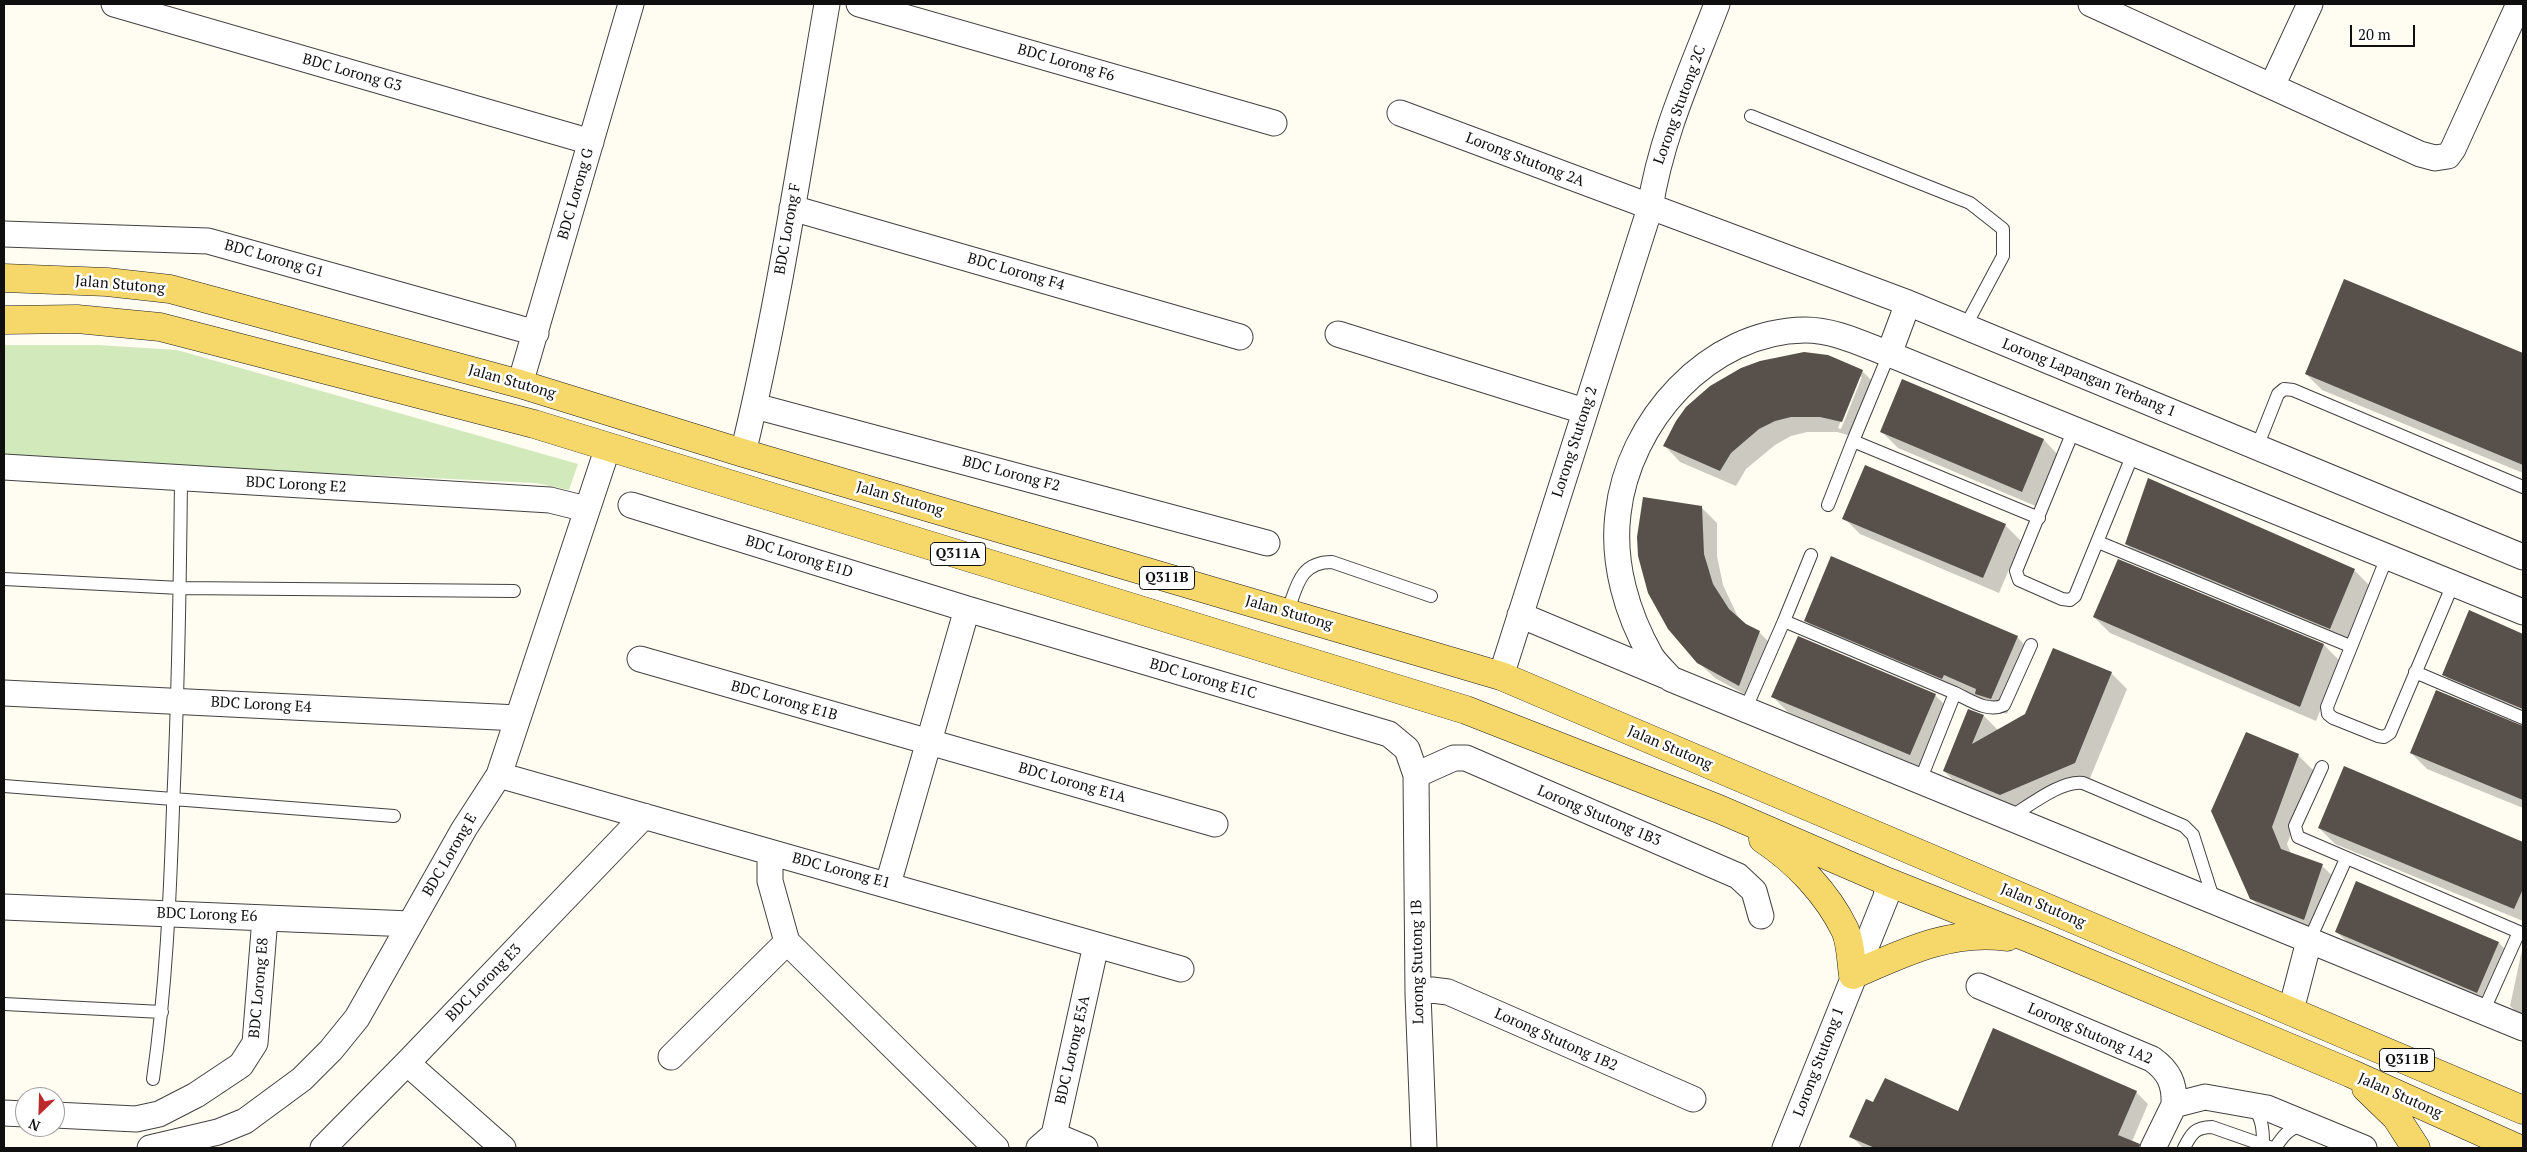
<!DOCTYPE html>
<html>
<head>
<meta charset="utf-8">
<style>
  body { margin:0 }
  #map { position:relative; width:2527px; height:1152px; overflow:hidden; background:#fffcf1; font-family:"PT Serif",serif }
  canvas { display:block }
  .frame { position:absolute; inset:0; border:5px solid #0f0f0f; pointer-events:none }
  .north { position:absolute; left:15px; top:1087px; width:50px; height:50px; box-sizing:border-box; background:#fff; border:1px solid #9f9f9f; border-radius:50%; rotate:204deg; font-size:14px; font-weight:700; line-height:20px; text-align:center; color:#0f0f0f }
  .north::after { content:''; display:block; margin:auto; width:18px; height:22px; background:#be282b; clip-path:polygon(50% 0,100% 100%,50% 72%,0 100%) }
  .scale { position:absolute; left:2350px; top:25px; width:65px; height:22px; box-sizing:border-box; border:2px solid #0f0f0f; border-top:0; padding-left:6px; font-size:15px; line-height:18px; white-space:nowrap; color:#0f0f0f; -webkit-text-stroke:4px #fff; paint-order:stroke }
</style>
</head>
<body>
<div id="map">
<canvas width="2527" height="1152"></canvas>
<div class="frame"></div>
<div class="north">N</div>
<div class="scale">20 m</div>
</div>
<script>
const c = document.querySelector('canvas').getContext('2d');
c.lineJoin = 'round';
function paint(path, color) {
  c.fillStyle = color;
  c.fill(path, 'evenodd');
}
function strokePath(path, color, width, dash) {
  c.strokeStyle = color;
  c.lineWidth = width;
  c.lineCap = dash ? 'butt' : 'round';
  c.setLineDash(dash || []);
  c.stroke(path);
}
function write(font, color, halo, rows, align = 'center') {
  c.font = font + ' "PT Serif",serif';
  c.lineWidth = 5;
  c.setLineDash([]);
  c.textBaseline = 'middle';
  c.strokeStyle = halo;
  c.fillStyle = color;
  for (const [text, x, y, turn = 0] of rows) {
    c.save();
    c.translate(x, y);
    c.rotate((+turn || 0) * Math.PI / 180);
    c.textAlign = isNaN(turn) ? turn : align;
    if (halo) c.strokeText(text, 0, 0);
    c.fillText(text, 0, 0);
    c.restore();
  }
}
paint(new Path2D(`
  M 4,345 L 97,345 L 177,350 L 578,464 L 569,490 L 536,483 L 4,458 Z`), '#d2e9bb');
paint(new Path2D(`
  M 2345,280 L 2523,355 L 2523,473 L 2322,390 L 2306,374 Z
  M 1828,356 L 1862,371 L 1878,387 L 1858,438 L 1837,432 L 1807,432 L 1791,436 L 1775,445 L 1746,469 L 1736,486 L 1680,462 L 1665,446 ZM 1859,377 L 1862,377 L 1841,429 L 1838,428 Z
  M 1882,432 L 2044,440 L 2059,456 L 2038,507 L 1898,448 Z
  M 1701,507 L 1717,523 L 1717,556 L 1723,585 L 1737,615 L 1742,622 L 1759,632 L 1775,648 L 1755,700 L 1715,678 L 1698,662 Z
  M 1844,518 L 2005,525 L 2021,541 L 1999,593 L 1860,534 Z
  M 2126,544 L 2354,570 L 2370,586 L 2346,644 L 2142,560 Z
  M 1832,558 L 2017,637 L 2033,653 L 2007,714 L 1821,636 L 1805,620 Z
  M 2119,561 L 2324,645 L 2340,661 L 2316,721 L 2110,633 L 2094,617 Z
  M 2470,612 L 2523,635 L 2523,717 L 2460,690 L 2444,675 Z
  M 2111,673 L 2127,689 L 2090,778 L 2016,811 L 1960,787 L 1944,771 L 1984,716 L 1998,730 Z
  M 1935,695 L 1951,711 L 1926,769 L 1788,712 L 1772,696 Z
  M 2523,726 L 2523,808 L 2427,769 L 2411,753 Z
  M 2298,755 L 2314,771 L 2287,844 L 2291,854 L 2322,866 L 2338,881 L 2319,935 L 2267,915 L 2251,898 L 2213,811 Z
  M 2345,768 L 2523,844 L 2523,921 L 2335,844 L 2319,828 Z
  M 2357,882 L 2499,943 L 2514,959 L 2493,1008 L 2352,947 L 2336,931 Z
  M 2522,950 L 2523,950 L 2523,1018 L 2510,1006 Z
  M 2136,1092 L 2148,1104 L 2130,1146 L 2132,1148 L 1863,1148 L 1851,1136 L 1874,1104 L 1959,1113 Z`), '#0003');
paint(new Path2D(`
  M 2344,279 L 2523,353 L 2523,465 L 2305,374 Z
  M 1804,352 L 1828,355 L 1863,370 L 1842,422 L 1820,417 L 1791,417 L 1775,421 L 1759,429 L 1731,453 L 1720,471 L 1663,446 L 1676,421 L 1686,407 L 1710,386 L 1741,368 L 1760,361 Z
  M 1902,379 L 2044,439 L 2022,492 L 1880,432 Z
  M 1865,465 L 2006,524 L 1983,578 L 1842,519 Z
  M 2148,478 L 2355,569 L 2330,629 L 2125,544 Z
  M 1643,497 L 1702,506 L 1704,554 L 1713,584 L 1729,609 L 1746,624 L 1760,631 L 1739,686 L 1697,663 L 1668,629 L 1648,593 L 1638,556 L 1637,537 Z
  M 1831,556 L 2018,636 L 1991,699 L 1975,694 L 1976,689 L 1944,675 L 1942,679 L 1804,621 Z
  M 2118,559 L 2324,644 L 2300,707 L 2093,617 Z
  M 2469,610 L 2523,634 L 2523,709 L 2442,675 Z
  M 1798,636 L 1936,694 L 1910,755 L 1771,697 Z
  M 2053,648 L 2112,672 L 2075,763 L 2000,795 L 1943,771 L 1968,709 L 1984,715 L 1972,744 L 2025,714 Z
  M 2436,690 L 2523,726 L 2523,800 L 2410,753 Z
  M 2246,732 L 2299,754 L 2272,827 L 2281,849 L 2323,864 L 2304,920 L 2250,899 L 2211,811 Z
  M 2344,766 L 2523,842 L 2523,889 L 2514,909 L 2318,828 Z
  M 2356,881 L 2499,942 L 2477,993 L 2335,932 Z
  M 1993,1028 L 2137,1091 L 2118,1135 L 2140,1144 L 2139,1148 L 1875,1148 L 1849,1137 L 1866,1099 L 1873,1102 L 1885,1078 L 1958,1111 Z`), '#58504b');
const service = new Path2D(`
  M 1751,116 L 1970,203 L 2003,229 L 2003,256 L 1965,327
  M 1889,354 L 1853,441 L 2039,518
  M 2074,429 L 2016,571 L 2019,580 L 2062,599 L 2070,600 L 2075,596 L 2133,454
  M 2257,447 L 2278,394 L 2284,389 L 2293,390 L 2523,487
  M 1828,505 L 1853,441
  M 2098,542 L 2350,646
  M 2387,557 L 2327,707 L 2328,714 L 2333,718 L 2378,736 L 2384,737 L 2390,733 L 2453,584
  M 4,579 L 180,588 L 514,591
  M 1287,613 C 1297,587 1299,562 1332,562 L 1431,596
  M 1784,621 L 1811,555
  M 2415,672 L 2523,718
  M 1955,693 C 1970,700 1988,713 2004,705 L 2031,645
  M 1746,708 L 1784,621 L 1955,693 L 1920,781
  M 2322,767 L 2295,826 L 2298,837 L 2519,932 L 2483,1012
  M 4,786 L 394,816
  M 2009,818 C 2029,806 2061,780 2083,783 L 2184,826 L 2193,835 L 2214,901
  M 2309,941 L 2346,859
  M 4,1004 L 162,1012
  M 153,1079 C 166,989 170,898 173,807 C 178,697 180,588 181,478
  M 2253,1106 C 2262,1118 2263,1129 2263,1143
  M 2184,1148 C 2191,1134 2195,1127 2212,1127 L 2272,1148
  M 2275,1148 C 2283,1136 2289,1128 2303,1125`);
const minor = new Path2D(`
  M 114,4 L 591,142
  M 859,4 L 1274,123
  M 2091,4 L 2420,154 L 2435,158 L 2448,156 L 2453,149 L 2519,4
  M 2272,86 L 2310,4
  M 1400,113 L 1908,303 L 2523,557
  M 792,208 L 1240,337
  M 4,234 L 208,241 L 536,333
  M 1338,334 L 1584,411
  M 1889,354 L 1908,303
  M 520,384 L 631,4
  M 755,406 L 1267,543
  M 743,453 C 779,305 801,154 827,4
  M 4,467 L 550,500 L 586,509
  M 631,505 L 967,609 L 1389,734 L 1407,749 L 1416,775 L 1418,994 L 1424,1148
  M 2523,612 L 1889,354 C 1862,344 1835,330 1805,330 C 1708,331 1628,422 1618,514 C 1612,563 1627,614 1651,656 C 1656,664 1665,672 1671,679 L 2523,1028
  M 1520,615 L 1666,676
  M 640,659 L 1215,824
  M 1501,676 L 1650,208 C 1661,136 1691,72 1717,4
  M 4,693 L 518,718
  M 499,775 L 1181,969
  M 1416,775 L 1454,758 L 1466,758 L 1738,876 L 1754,891 L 1761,916
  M 770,852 L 770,881 L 787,942 L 996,1148
  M 888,884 L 967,609
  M 4,907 L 410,924
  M 1979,986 L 2152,1059 C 2169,1071 2175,1084 2174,1105 L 2205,1097 L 2267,1108 L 2364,1148
  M 1418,994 L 1432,990 L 1448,992 L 1693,1099
  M 2291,1010 L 2309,941
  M 671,1057 L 787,942
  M 407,1063 L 503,1148
  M 4,1113 L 25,1114
  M 55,1115 L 136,1119 L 159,1114 L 196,1095 L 241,1065 L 255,1043 L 265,918
  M 1054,1135 L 1085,1148
  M 150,1148 L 218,1132 L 245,1121 L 302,1079 L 331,1050 L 357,1018 L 464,829 L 499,775 L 608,447
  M 323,1148 L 407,1063 L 644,816
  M 1039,1148 L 1054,1135 L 1096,945
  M 1785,1148 L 1886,897 L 1888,882
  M 2153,1148 L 2174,1105`);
const primary = new Path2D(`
  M 4,278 L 107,282 L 170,289 L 520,384 L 743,453 L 1501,676 L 2523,1110
  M 4,320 L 77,319 L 160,327 L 534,424 L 1466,710 L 1719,809 L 1888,882 L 2036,941 L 2350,1073 L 2517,1148
  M 1763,839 C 1796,861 1827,893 1845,930 C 1851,943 1851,962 1853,975 C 1903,953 1951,929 2007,937
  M 2366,1088 L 2396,1117 L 2416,1148`);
strokePath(service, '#424242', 14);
strokePath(minor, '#424242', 27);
strokePath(primary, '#202020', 29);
strokePath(service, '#fff', 12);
strokePath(minor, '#fff', 25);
strokePath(primary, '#f6d86a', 28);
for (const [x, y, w] of [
  [958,554,55],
  [1167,578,55],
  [2407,1060,55]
]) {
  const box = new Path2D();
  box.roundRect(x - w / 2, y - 11.5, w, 23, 4);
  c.fillStyle = '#fff';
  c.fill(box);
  strokePath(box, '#0f0f0f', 1);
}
write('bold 14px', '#0f0f0f', null, [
  ["Q311A",958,554],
  ["Q311B",1167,578],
  ["Q311B",2407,1060]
]);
write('15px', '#0f0f0f', '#fff', [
  ["BDC Lorong F6",1066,63,16],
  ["BDC Lorong G3",352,73,16],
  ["Lorong Stutong 2C",1680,105,-70],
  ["Lorong Stutong 2A",1525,160,21],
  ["BDC Lorong G",576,194,-74],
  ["BDC Lorong F",788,229,-80],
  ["BDC Lorong G1",274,259,16],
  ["BDC Lorong F4",1016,272,16],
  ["Jalan Stutong",120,285,5],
  ["Lorong Lapangan Terbang 1",2089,378,22],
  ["Jalan Stutong",512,382,16],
  ["Lorong Stutong 2",1575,442,-72],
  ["BDC Lorong F2",1011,474,15],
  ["BDC Lorong E2",296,485,3],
  ["Jalan Stutong",900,499,16],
  ["BDC Lorong E1D",799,557,17],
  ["Jalan Stutong",1289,613,16],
  ["BDC Lorong E1C",1203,679,16],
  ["BDC Lorong E1B",784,701,16],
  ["BDC Lorong E4",261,705,3],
  ["Jalan Stutong",1670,748,23],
  ["BDC Lorong E1A",1072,783,16],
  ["Lorong Stutong 1B3",1599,816,23],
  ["BDC Lorong E",450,855,-60],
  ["BDC Lorong E1",841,871,15],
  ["Jalan Stutong",2043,906,23],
  ["BDC Lorong E6",207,915,2],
  ["Lorong Stutong 1B",1418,962,-91],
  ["BDC Lorong E3",484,983,-46],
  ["BDC Lorong E8",259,988,-85],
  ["Lorong Stutong 1A2",2090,1034,23],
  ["Lorong Stutong 1B2",1556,1040,24],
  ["BDC Lorong E5A",1073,1050,-77],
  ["Lorong Stutong 1",1819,1062,-69],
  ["Jalan Stutong",2400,1096,24]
]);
</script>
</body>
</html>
